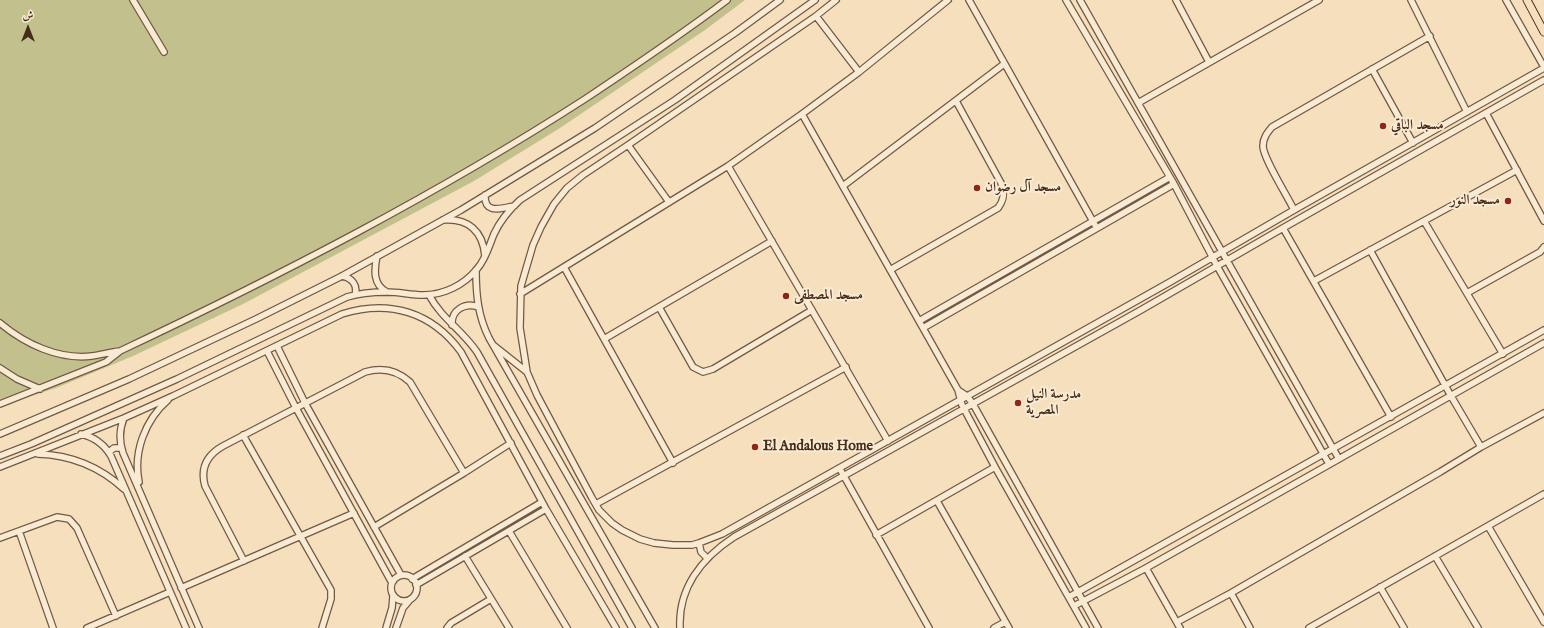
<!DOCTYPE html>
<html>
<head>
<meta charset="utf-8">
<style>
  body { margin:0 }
  #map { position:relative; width:1544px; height:628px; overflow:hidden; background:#f6dfbc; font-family:"IM FELL English",Amiri,serif }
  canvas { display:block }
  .north { position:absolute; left:8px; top:8px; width:40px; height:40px; -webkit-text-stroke:3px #f9ead3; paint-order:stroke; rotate:0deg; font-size:11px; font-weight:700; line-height:16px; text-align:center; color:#462c1b }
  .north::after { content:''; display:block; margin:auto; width:14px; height:18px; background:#462c1b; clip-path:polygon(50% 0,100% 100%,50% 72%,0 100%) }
</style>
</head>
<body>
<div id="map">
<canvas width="1544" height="628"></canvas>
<div class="north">ش</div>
</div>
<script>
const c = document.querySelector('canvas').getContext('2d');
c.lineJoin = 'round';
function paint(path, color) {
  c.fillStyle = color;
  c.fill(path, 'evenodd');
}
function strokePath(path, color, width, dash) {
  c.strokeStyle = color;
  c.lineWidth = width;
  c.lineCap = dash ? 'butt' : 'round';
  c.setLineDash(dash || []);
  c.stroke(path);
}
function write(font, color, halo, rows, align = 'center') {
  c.font = font + ' "IM FELL English",Amiri,serif';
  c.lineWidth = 4;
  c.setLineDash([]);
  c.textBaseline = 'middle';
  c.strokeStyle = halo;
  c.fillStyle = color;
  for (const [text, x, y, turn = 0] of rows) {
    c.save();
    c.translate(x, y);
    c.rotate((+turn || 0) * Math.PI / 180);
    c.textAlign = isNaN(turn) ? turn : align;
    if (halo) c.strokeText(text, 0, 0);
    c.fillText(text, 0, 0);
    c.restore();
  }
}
paint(new Path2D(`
  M 0,0 L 745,0 L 705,30 L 560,128 L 474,181 L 243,304 L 133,356 L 56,388 L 0,406 Z`), '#c2c08d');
const minor = new Path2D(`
  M 133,0 L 164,52
  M 969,0 L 1095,225
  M 1066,0 L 1174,184 L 1217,266 L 1329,464
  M 1080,0 L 1339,459
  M 1176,0 L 1209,62
  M 1411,0 L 1467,112
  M 1506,0 L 1544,67
  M 816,16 L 859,72
  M 1372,69 L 1413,143
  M 1138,103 L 1319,0
  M 1486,113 L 1544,221
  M 802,114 L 958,390 L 962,405 L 995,467 L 1086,628
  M 628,145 L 669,202
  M 728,166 L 888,441
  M 843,186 L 1004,64
  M 485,195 C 484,215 502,208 514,206
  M 1294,210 C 1288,197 1263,158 1263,146 C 1263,138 1267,133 1272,127 L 1430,36
  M 443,220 C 468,218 483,231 485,256
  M 1424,221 L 1503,354
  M 1283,228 L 1391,417
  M 1370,250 L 1451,396 L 1481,447
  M 377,256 C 374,270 373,285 387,292
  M 564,267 L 673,463
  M 476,270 C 476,295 478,316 489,338 L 655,628
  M 890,270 L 998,208 C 1004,200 1005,193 1001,183 L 956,101
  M 342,276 C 352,278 358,285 355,295
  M 1314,281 L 1517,170
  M 1467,293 L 1540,252 L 1544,247
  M 520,294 L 728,166 L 802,114 L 859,72 L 948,0
  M 429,295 C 442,319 462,330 477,352 L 632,628
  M 659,307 L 693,367 L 703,372 L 713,369 L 812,310
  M 919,321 L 1170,177
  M 0,323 C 25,344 59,360 92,356 C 101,355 110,352 120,351
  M 452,325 C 451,310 465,302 478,307
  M 923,328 L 1174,184
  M 604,339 L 772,241
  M 493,345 L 527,372 L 537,395 L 592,498 L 599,510 L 612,523 L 622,530 L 640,539 L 654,543 L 673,545 L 692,545 L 699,543 L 722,534 L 1170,282 L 1294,210 L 1544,68
  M 277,346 L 305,403 L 401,575
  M 267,351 L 296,408 L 392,583
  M 0,368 L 17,379 L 40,389
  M 527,372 L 520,328 L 521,286 L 533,245 L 541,227 L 554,204 L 567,188 L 583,175 L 628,145 L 816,16 L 836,0
  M 958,390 L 967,396 L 973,404 L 1098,628
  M 0,404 L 106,362 L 120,351 C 279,276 436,195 585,99 C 633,67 681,35 727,0
  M 124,418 C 119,430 119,441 123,453 L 199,628
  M 0,434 L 129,379 L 256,319 L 342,276 L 461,210 L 595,128 L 735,33 L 780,0
  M 81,434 C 94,437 104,444 111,456 L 186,628
  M 243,435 L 331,590 L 331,599 L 322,628
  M 109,452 L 114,448 L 121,448
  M 38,454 C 70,455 100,467 124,489
  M 0,456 L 31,444 L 177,379 L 347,297 C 360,293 373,292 387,292 C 399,292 411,295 423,295 C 444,295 464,285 477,269 C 486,259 489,246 494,234 C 500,221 509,210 520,200 L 675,100 L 815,0
  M 0,467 L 124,418 L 173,396 L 342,314 C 389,299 432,312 461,352 L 546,509 L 616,628
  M 840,469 L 929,628
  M 139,482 C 133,452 145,420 168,400
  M 937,501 L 1009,628
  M 596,504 L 846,367
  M 1488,526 L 1544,622
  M 374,527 L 464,473 L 511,443
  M 19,531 L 53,628
  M 509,531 L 567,628
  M 876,535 L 995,467
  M 0,538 L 57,517 L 69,519 L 77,528 L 116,616
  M 699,543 L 701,552 L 707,558
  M 465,556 L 509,628
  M 1435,556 L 1478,628
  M 244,561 L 205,486 C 200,468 207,455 223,446 L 365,372 C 382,367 397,370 410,382 L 464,473
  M 1146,568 L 1180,628
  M391 588a13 13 0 1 1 26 0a13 13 0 1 1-26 0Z
  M 412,579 L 542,502
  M 416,585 L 546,509
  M 1380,587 L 1404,628
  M 181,588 L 354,513
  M 1231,593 L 1250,628
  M 1069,597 L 1544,330
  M 1074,606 L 1146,568 L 1544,343
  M 1177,622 L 1231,593 L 1440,472 L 1481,447 L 1544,413
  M 87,628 L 170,592
  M 386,628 L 392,608 L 393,596
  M 396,628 L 403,608 L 409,601
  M 447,628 L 451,623 L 491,599
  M 680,628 C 678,588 702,558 734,537 L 1141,310 L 1283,228 L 1544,80
  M 994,628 L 1005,622
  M 1309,628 L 1544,494`);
const major = new Path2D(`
  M 1527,0 L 1544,32`);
strokePath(minor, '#725943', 8);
strokePath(major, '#462c1b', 9);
strokePath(minor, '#f9ead3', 5.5);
strokePath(major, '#f6dfbc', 7);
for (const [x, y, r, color] of [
  [1383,126,4,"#8f2418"],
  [977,188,4,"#8f2418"],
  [1508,201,4,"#8f2418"],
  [786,296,4,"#8f2418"],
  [1018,403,4,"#8f2418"],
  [755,447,4,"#8f2418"]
]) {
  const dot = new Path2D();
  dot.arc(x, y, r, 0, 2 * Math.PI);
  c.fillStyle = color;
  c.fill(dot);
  strokePath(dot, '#f9ead3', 1.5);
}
write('bold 14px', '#462c1b', '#f9ead3', [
  ["مسجد الباقي",1391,126],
  ["مسجد آل رضوان",985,188],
  ["مسجد النور",1500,201,"right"],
  ["مسجد المصطفى",794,296],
  ["مدرسة النيل",1026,395],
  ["المصرية",1026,411],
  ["El Andalous Home",763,447]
], 'left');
</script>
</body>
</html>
